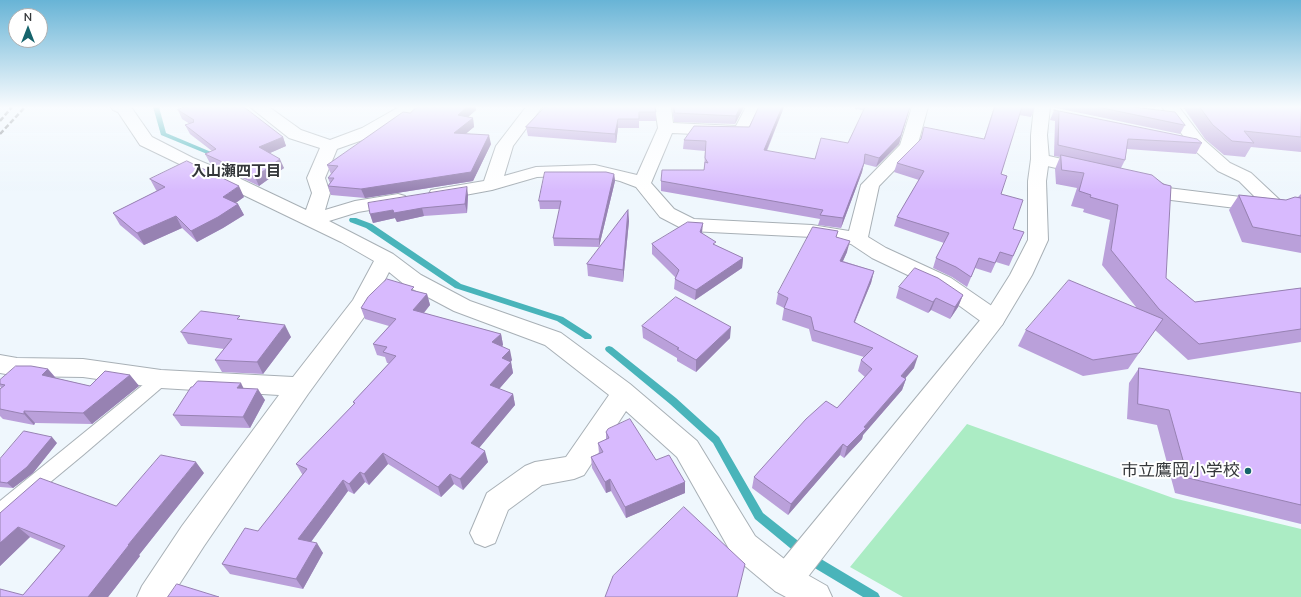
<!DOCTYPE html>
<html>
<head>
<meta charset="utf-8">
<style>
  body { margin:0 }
  #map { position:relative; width:1301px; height:597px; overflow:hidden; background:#eff7fd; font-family:Mulish,sans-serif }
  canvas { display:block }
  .north { position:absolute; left:8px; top:8px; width:40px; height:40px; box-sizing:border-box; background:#fff; border:1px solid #aeafb0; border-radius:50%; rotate:0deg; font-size:11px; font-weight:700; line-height:16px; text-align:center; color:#34373a }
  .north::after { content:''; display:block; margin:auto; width:14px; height:18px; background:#16646c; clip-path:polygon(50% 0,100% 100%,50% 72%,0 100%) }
</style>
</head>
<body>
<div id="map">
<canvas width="1301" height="597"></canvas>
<div class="north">N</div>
</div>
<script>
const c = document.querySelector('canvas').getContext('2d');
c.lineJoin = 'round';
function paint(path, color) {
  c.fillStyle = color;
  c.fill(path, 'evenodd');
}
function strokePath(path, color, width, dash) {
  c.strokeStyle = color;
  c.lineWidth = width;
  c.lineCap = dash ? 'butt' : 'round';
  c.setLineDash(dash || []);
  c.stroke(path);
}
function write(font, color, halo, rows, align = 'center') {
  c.font = font + ' Mulish,"Noto Sans JP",sans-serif';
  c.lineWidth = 4;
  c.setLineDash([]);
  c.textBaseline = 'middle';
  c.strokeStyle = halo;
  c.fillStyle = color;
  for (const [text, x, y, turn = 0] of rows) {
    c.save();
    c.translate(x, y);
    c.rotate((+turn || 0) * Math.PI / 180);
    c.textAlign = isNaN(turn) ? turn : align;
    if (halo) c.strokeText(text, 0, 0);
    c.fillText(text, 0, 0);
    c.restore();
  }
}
paint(new Path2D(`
  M 967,424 L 1173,498 L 1301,529 L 1301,597 L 903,597 L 850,567 Z`), '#abecc4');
paint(new Path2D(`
  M 153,107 L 159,107 L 166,133 L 216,154 L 216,156 L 212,156 L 161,135 Z
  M 350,218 L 356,218 L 372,224 L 461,284 L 563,317 L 591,335 L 592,337 L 591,339 L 585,339 L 557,321 L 455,288 L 366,228 L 350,222 L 349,220 Z
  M 609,346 L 612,347 L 676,398 L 719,437 L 763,513 L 821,559 L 878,593 L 880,597 L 863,597 L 813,567 L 755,519 L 713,443 L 670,404 L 606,351 L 605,349 L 606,347 Z`), '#49b4ba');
const service = new Path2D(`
  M 161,373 L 167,375 L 169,379 L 167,383 L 83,455 L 7,518 L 0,520 L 0,501 L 155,375 Z`);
const minor = new Path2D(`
  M 111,107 L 131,107 L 152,137 L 193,158 L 224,171 L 306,210 L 312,193 L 307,178 L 320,148 L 289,138 L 250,107 L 269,107 L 301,130 L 330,140 L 362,128 L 399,107 L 419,107 L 417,110 L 374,136 L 337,149 L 325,178 L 330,193 L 325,210 L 355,201 L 398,194 L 405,196 L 407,200 L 405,204 L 358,212 L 329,221 L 393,254 L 421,275 L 470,301 L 561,333 L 630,384 L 697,441 L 755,536 L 797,569 L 827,586 L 832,597 L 786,597 L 775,591 L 733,556 L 677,457 L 626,411 L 584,475 L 574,479 L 542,485 L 508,510 L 495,543 L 485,547 L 475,543 L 470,533 L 487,493 L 525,466 L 535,462 L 566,457 L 609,395 L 545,345 L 454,311 L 405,285 L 389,272 L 370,309 L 308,394 L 204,546 L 171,597 L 137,597 L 142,586 L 182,526 L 279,395 L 161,388 L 83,377 L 17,376 L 0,373 L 0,355 L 17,358 L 83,359 L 161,370 L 293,377 L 353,300 L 374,261 L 341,242 L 140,145 L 118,112 L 113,110 Z
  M 526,107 L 542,107 L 513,146 L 504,176 L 536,167 L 595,165 L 637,175 L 658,128 L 655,107 L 671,107 L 673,123 L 736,126 L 746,107 L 762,107 L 748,135 L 742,136 L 672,133 L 651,183 L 674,209 L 694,219 L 812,225 L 849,231 L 861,185 L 900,145 L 912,107 L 928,107 L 917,147 L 879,186 L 868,237 L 886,248 L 951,278 L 1002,313 L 1005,319 L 1002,325 L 994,327 L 986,325 L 935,288 L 872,258 L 851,244 L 812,237 L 690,231 L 683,229 L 660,217 L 636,187 L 620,181 L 595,175 L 537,177 L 492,190 L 438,200 L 431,198 L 429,194 L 431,190 L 484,181 L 496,146 Z
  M 1162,107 L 1179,107 L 1204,140 L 1230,163 L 1251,173 L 1283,203 L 1286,207 L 1283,211 L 1276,213 L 1163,199 C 1157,197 1138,186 1135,182 L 1138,178 C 1150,175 1159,181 1168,188 L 1257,199 L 1239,181 L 1218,171 L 1192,148 Z
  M 1040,154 L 1093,166 L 1096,170 L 1093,174 L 1087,175 L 1034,163 L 1031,159 L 1034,155 Z`);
const tertiary = new Path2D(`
  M 1034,107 L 1050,107 L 1047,135 L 1049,159 L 1046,181 L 1048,240 L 1032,275 L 1002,325 L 797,591 L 786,595 L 775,591 L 770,580 L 775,569 L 986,313 L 1010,275 L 1028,240 L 1028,181 L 1031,159 L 1031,135 Z`);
strokePath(service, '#a8b0b6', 2);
strokePath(minor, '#a8b0b6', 2);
strokePath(tertiary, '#a8b0b6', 2);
paint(service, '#fff');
paint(minor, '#fff');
paint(tertiary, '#fff');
strokePath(new Path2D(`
  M 0,121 L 12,107
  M 0,134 L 25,107`), '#686d71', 2.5, [5, 2.5]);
paint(new Path2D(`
  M 417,107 L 475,107 L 476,110 L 468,117 L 473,118 L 474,127 L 465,134 L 491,144 L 473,181 L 365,198 L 331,195 L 328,186 L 330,183 L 328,178 L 331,174 L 327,165 L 410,113 Z
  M 545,107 L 656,112 L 656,121 L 639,121 L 639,128 L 618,128 L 616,143 L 528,136 L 526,127 Z
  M 672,107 L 744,107 L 735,124 L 674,122 Z
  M 759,107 L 784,107 L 767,151 L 815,159 L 848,143 L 864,110 L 855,109 L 855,107 L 910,107 L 899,144 L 876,167 L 864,164 L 862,172 L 841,228 L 818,225 L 820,219 L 661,191 L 661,181 L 704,170 L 705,151 L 683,149 L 684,140 L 749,127 Z
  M 994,107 L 1035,107 L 1031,117 L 1019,115 L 1001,174 L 1001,194 L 1013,229 L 1024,232 L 1009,266 L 996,262 L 991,273 L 975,268 L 967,287 L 952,277 L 933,268 L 936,258 L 944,243 L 894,226 L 897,217 L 919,180 L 894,172 L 897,163 L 984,139 Z
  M 1052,107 L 1133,107 L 1185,125 L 1180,134 Z
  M 1183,107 L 1301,107 L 1301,152 L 1251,147 L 1245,157 L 1224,155 L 1205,139 Z
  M 178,110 L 283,137 L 286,146 L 270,153 L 284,168 L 259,186 L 210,163 L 205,154 L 212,151 L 190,134 L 185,125 L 190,124 L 182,119 Z
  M 1054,110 L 1202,143 L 1196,154 L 1127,149 L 1125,160 L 1121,168 L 1166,278 L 1195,302 L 1301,288 L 1301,342 L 1188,360 L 1155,330 L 1128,369 L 1083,376 L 1018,346 L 1026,330 L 1136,307 L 1102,265 L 1110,220 L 1083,212 L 1084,209 L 1071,206 L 1077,188 L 1056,184 L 1055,169 L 1060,157 L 1054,156 L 1055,121 L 1050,120 Z
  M 614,174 L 615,181 L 599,247 L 554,246 L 553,238 L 560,209 L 540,209 L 539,201 Z
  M 150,179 L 244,197 L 235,203 L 238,204 L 244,215 L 223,228 L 197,242 L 182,228 L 144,245 L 120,225 L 113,213 L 157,191 L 156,190 Z
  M 1301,194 L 1301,253 L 1242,242 L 1229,210 L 1239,195 L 1286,200 L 1298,197 Z
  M 468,195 L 467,213 L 424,216 L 397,222 L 395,218 L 373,223 L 370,214 Z
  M 628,210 L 629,221 L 623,282 L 588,276 L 587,264 Z
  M 702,234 L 715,245 L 743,258 L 742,268 L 695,300 L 674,289 L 675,279 L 675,277 L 652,254 L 652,244 Z
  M 837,237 L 847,252 L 843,261 L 874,271 L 871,283 L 855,322 L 914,368 L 905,378 L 906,379 L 902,390 L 863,435 L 862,439 L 844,458 L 840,455 L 788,515 L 752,488 L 754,477 L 837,408 L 865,377 L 858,371 L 861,360 L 864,357 L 812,341 L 809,329 L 782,320 L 784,308 L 776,304 L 778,293 Z
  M 899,287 L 963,295 L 958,307 L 950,319 L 931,310 L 928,313 L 896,298 Z
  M 415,291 L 427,294 L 430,305 L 424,313 L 501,334 L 503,345 L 502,346 L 512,360 L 511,362 L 513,373 L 499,389 L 513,394 L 515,405 L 479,448 L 488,462 L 463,490 L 454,484 L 441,497 L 388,464 L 369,485 L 365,482 L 354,494 L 348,491 L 311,542 L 323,553 L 303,589 L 230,574 L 222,564 L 258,531 L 303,475 L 302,474 L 296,464 L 354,404 L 353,402 L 389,363 L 387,363 L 385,357 L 377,355 L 373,344 L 389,326 L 365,319 L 361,308 Z
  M 241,320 L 291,337 L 263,374 L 222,372 L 215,360 L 224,349 L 188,344 L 181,332 Z
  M 642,326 L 730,338 L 696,372 L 677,361 L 677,358 L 643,338 Z
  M 1139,368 L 1301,393 L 1301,524 L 1175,493 L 1157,425 L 1127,419 L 1129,383 Z
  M 48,369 L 56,378 L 90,386 L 130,375 L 139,386 L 92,424 L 35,423 L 34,425 L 3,419 L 0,416 L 0,389 L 1,388 L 0,386 L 0,380 Z
  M 244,388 L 265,400 L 250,428 L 181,426 L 173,415 Z
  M 606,432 L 656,460 L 685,482 L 685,493 L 626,518 L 611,491 L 606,493 L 592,468 L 591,457 L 599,453 L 598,443 L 606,440 Z
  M 57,443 L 33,473 L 13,488 L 0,487 L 0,459 Z
  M 204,473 L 139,555 L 140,556 L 108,597 L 0,597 L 23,595 L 61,550 L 30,537 L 0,566 L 0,513 L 116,506 Z`), '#baa0da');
paint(new Path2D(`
  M 467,107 L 475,107 L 476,110 L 460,124 L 458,115 Z
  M 740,107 L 744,107 L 735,124 L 736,116 Z
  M 782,107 L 784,107 L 763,159 L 764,150 Z
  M 910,107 L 899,144 L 876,167 L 879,158 Z
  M 473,118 L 474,127 L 456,142 L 454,133 Z
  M 618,119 L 618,128 L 616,143 L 615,134 Z
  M 489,135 L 491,144 L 473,181 L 365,198 L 361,189 Z
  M 283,137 L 286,146 L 263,156 L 259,147 Z
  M 280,159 L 284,168 L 259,186 L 255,177 Z
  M 864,163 L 862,172 L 841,228 L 843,218 Z
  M 614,174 L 615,181 L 599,247 L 599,239 Z
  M 239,186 L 244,197 L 229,208 L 223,197 Z
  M 467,187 L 468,195 L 467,213 L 465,204 Z
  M 238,204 L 244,215 L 223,228 L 197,242 L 191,231 Z
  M 422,208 L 424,216 L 397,222 L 395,218 L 373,223 L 370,214 L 393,210 Z
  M 628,210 L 629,221 L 623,282 L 623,270 Z
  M 176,216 L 182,228 L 144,245 L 137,233 Z
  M 703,223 L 702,233 L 699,242 L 700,232 Z
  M 850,241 L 847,252 L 838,272 L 840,261 Z
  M 743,258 L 742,268 L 695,300 L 696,290 Z
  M 874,271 L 871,283 L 850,333 L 854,322 Z
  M 427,294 L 430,305 L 417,321 L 413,310 Z
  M 963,295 L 958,307 L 950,319 L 955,307 Z
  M 936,298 L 931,310 L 928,313 L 933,302 Z
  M 285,325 L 291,337 L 263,374 L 257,362 Z
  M 731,327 L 730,338 L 696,372 L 696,360 Z
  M 501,334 L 503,345 L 495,353 L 492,342 Z
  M 510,350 L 512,360 L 505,368 L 511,362 L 513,373 L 493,396 L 490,385 L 502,358 Z
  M 918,356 L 914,368 L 897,388 L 901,376 Z
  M 48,369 L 58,381 L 42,375 Z
  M 130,375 L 139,386 L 92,424 L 83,413 Z
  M 906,379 L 902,390 L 863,435 L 862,439 L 844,458 L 847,447 Z
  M 241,383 L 247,395 L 237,388 Z
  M 258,389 L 265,400 L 250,428 L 243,417 Z
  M 513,394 L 515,405 L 474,454 L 471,443 Z
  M 24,411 L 35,423 L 34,425 L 24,414 Z
  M 52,437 L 57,443 L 33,473 L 13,488 L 7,483 Z
  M 843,444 L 840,455 L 788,515 L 791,504 Z
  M 485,451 L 488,462 L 463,490 L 460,479 Z
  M 383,453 L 388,464 L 369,485 L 364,474 Z
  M 196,462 L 204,473 L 139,555 L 140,556 L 108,597 L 88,597 L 128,545 Z
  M 360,472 L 365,482 L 354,494 L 349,484 Z
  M 450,474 L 454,484 L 441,497 L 438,487 Z
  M 610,479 L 611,491 L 606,493 L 605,482 Z
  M 343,480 L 348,491 L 305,550 L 298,539 Z
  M 685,482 L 685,493 L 626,518 L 625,507 Z
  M 18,527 L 30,537 L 0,566 L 0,543 Z
  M 317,543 L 323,553 L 303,589 L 296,579 Z`), '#9782b2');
const building = new Path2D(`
  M 184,107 L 244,107 L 283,137 L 259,147 L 280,159 L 255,177 L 205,154 L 216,149 L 185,125 L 194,122 L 193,121 L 194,120 L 178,110 Z
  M 417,107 L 467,107 L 458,115 L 473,118 L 454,133 L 489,135 L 471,172 L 361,189 L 328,186 L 334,178 L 328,178 L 338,166 L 327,165 L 403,112 L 410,113 Z
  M 545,107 L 655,107 L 656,112 L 639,112 L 639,119 L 618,119 L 615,134 L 526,127 Z
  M 674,107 L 740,107 L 736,116 L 675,113 Z
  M 759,107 L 782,107 L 764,150 L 815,159 L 821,138 L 848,143 L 865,107 L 910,107 L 901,135 L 879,158 L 865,154 L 864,163 L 843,218 L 820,215 L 823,210 L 661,181 L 662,170 L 704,170 L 705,162 L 708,163 L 705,158 L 706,141 L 684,140 L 694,126 L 749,127 Z
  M 995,107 L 1022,107 L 1001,174 L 1007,176 L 1001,194 L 1023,200 L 1013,229 L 1024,232 L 1013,256 L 1000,252 L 995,263 L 979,258 L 971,277 L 956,267 L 936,258 L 949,233 L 897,217 L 924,171 L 897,163 L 921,139 L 924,127 L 984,139 Z
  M 1098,107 L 1133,107 L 1175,112 L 1185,125 Z
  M 1200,107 L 1301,107 L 1301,137 L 1244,131 L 1254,143 L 1232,141 L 1213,125 Z
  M 1054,110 L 1197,139 L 1202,143 L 1128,139 L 1125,160 L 1058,145 L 1059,112 Z
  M 1061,155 L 1152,175 L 1163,184 L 1171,186 L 1166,278 L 1195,302 L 1301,288 L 1301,329 L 1199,344 L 1159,309 L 1111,250 L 1118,205 L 1090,197 L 1091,195 L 1079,191 L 1084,173 L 1062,170 Z
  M 187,161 L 239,186 L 223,197 L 238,204 L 218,217 L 191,231 L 176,216 L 137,233 L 113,213 L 165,187 L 150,179 Z
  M 545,172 L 606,172 L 614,174 L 599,239 L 553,238 L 561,201 L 539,201 Z
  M 467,187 L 465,204 L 422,208 L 394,213 L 393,210 L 370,214 L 368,203 Z
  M 1239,195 L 1286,200 L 1295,197 L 1301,198 L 1301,236 L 1253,227 Z
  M 628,210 L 623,270 L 587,264 Z
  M 688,222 L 703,223 L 700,232 L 716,242 L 713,244 L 743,258 L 696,290 L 675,279 L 679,270 L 652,244 Z
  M 813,227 L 838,231 L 836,237 L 850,241 L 840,261 L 874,271 L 854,322 L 918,356 L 901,376 L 906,379 L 864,427 L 866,428 L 847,447 L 843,444 L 791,504 L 754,477 L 806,419 L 826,401 L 837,408 L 872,369 L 861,360 L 873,348 L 814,330 L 811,317 L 784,308 L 788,298 L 778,293 Z
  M 915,268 L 938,278 L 963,295 L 955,307 L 936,298 L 933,302 L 899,287 Z
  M 387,279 L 414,287 L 411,290 L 427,294 L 413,310 L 501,334 L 492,342 L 510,350 L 502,358 L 511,362 L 490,385 L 513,394 L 471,443 L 485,451 L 460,479 L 450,474 L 438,487 L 383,453 L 364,474 L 360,472 L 349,484 L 343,480 L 298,539 L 317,543 L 296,579 L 222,564 L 245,528 L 258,531 L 307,469 L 296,464 L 355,403 L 353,402 L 396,356 L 383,352 L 387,347 L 373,344 L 396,319 L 361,308 L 368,297 Z
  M 1069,280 L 1163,319 L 1139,353 L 1093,360 L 1026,330 Z
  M 676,297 L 731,327 L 696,360 L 677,349 L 679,348 L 642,326 Z
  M 201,311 L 240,316 L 237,319 L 285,325 L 257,362 L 215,360 L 232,339 L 181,332 Z
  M 16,366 L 31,366 L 48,369 L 42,375 L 90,386 L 105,371 L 130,375 L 83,413 L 24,411 L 24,414 L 0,409 L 0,389 L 5,385 L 0,384 L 0,380 Z
  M 1139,368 L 1301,393 L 1301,505 L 1188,478 L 1169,410 L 1138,404 Z
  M 198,381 L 241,383 L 237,388 L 258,389 L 243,417 L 173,415 L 191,387 L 192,387 Z
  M 630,419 L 656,460 L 669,455 L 685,482 L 625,507 L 610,479 L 605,482 L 591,457 L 603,452 L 598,443 L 609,438 L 606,432 L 608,429 Z
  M 24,431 L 52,437 L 27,467 L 7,483 L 0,482 L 0,459 Z
  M 161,455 L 196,462 L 128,545 L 129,545 L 88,597 L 0,597 L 0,589 L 23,595 L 65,546 L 18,527 L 0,543 L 0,513 L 40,478 L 116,506 Z
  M 684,507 L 745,564 L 737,597 L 605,597 L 613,576 Z
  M 177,584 L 219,597 L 168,597 Z`);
paint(building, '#d8bafe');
strokePath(building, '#9782b2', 1);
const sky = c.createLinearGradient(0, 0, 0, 191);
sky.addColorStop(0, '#68b4d6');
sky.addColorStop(0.56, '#f8fbfe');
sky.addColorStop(1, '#f8fbfe00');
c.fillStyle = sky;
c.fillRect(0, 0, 1301, 191);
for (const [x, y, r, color] of [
  [1248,471,4,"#16646c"]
]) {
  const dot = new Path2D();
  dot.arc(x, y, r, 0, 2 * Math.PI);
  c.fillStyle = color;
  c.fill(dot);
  strokePath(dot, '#fff', 1.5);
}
write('bold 15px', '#34373a', '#fff', [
  ["入山瀬四丁目",236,171]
]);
write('17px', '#34373a', '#fff', [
  ["市立鷹岡小学校",1240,471]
], 'right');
</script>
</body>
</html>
